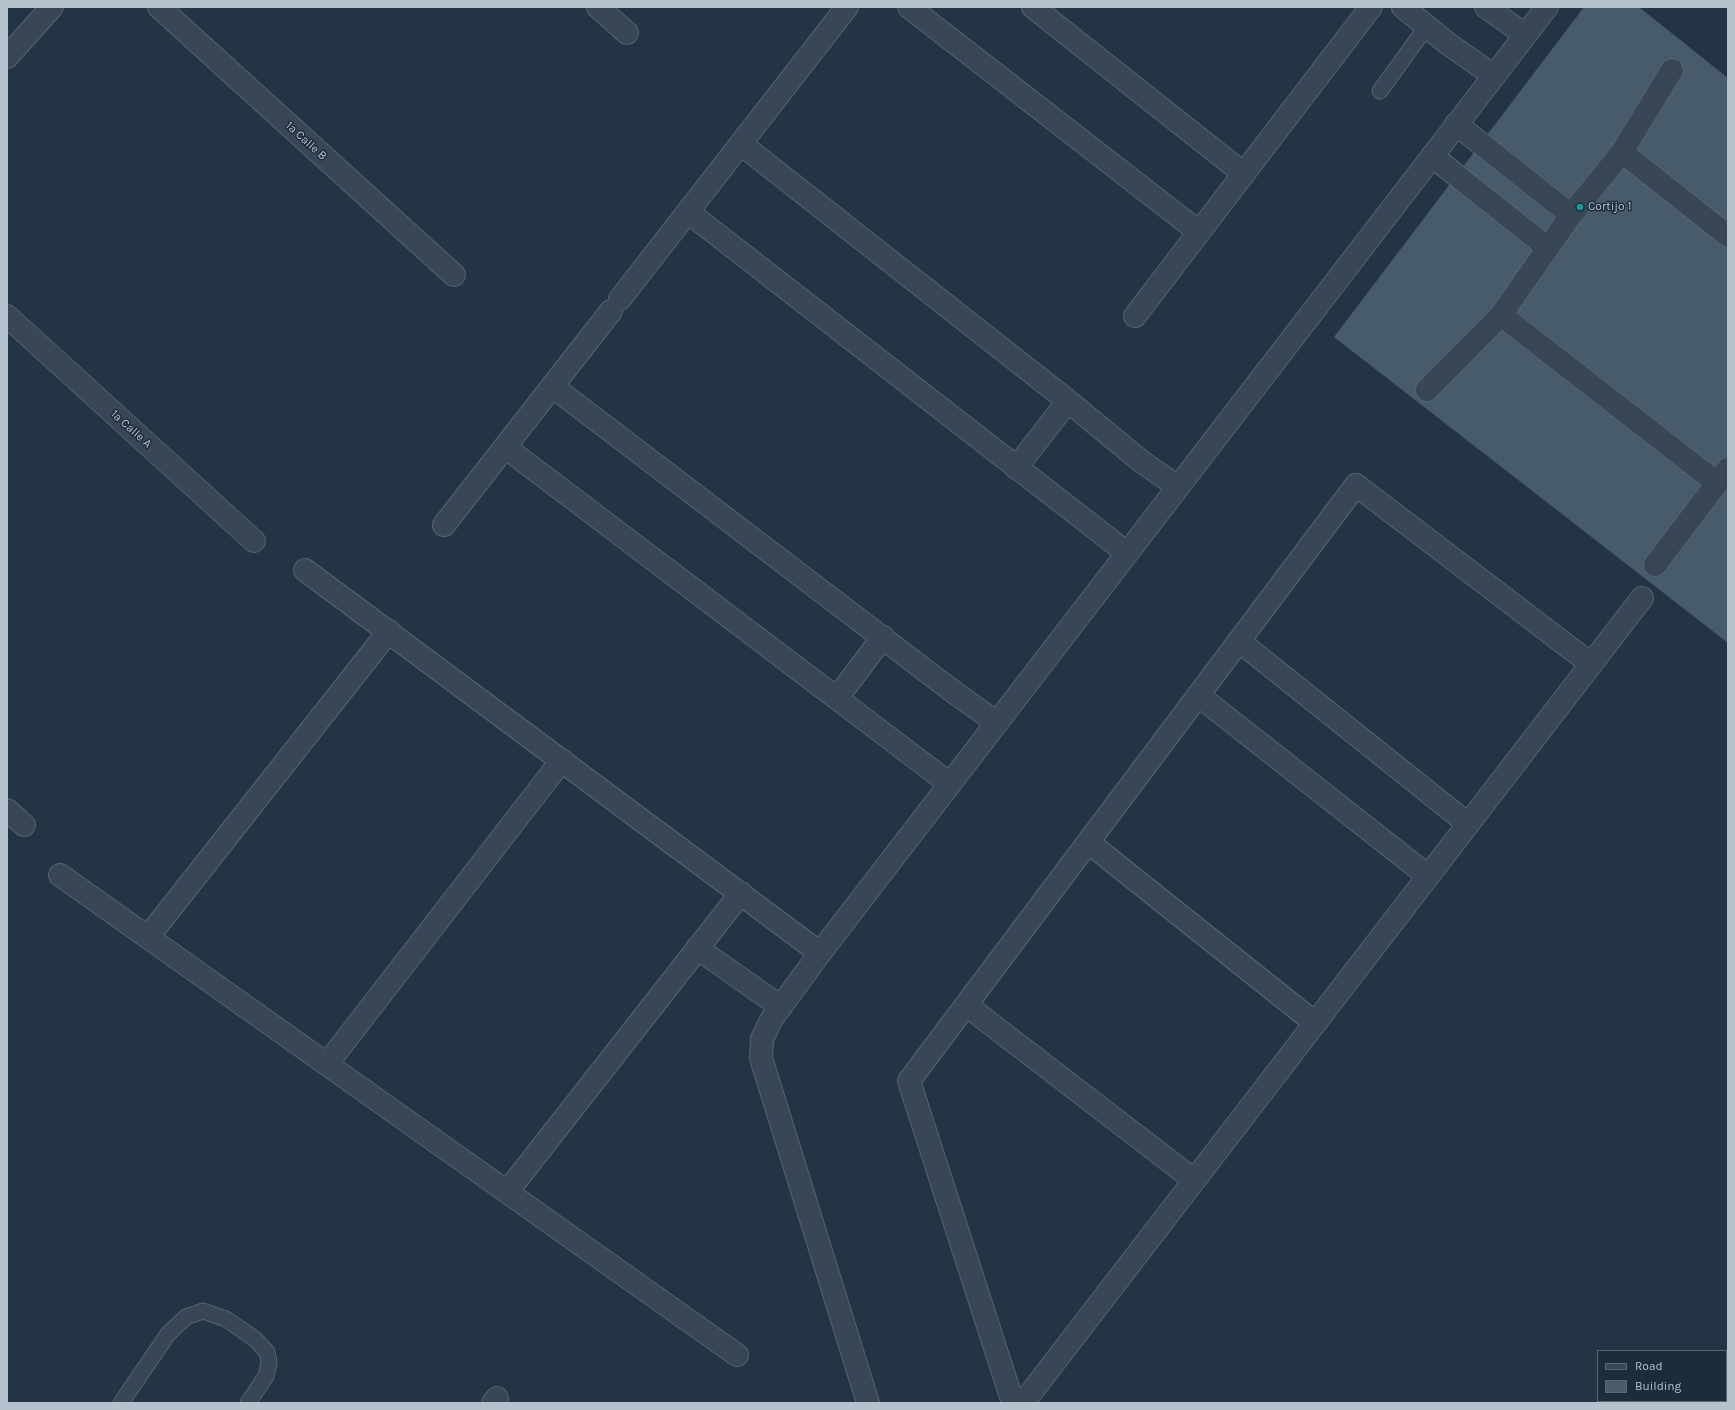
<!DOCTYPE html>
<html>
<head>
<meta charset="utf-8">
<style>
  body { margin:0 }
  #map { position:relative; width:1735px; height:1410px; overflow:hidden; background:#233544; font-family:Karla,sans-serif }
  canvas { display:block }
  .frame { position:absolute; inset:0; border:8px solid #b5c1cd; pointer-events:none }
  .legend { position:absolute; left:1597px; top:1350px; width:130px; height:52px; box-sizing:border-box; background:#1d2c39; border:1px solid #5a6874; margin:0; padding:5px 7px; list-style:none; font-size:12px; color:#b5c1cd }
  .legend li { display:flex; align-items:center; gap:8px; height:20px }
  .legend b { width:20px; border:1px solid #5a6874 }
</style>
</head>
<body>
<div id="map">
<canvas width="1735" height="1410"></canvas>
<div class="frame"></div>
<ul class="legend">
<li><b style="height:5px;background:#384753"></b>Road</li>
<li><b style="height:11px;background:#475b6a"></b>Building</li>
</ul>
</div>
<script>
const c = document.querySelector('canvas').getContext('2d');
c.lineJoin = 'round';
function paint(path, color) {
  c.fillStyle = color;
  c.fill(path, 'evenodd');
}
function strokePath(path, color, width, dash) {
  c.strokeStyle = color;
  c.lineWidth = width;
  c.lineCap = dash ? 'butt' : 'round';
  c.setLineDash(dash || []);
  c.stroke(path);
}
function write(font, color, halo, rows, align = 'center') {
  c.font = font + ' Karla,sans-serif';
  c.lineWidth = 3;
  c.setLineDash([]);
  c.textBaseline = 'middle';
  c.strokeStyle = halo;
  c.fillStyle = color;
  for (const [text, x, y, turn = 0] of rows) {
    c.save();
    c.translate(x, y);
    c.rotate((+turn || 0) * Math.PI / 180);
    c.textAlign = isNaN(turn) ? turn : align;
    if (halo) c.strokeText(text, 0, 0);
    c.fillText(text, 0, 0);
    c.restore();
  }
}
paint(new Path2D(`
  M 1584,7 L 1639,7 L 1728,78 L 1728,643 L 1334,337 Z`), '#475b6a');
const service = new Path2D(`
  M 1380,91 L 1427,26
  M 121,1403 L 168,1334 L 186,1317 L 203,1311 L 226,1319 L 255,1339 L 267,1352 L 269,1363 L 266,1376 L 248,1403`);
const minor = new Path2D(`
  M 159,7 L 454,275
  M 598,7 L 627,33
  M 909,7 L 1199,232
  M 1033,7 L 1244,174
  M 1403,7 L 1447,43 L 1494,76
  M 1486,7 L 1525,35
  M 7,57 L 52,7
  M 1456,124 L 1571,215
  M 741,144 L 1068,401 L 1142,462 L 1178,487
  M 1622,152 L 1728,236
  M 1432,156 L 1548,248
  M 688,212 L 1127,553
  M 620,299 L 847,7
  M 1501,315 L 1717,483
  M 7,316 L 254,541
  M 1135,316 L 1371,7
  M 552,386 L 951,690 L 997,723
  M 1427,390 L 1501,315 L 1571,215 L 1622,152 L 1672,70
  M 505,447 L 950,784
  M 1016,468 L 1068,401
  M 444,525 L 611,311
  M 1655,565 L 1728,469
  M 305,570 L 820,953
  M 1239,641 L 1468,824
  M 1198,695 L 1428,876
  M 837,698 L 883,637
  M 7,810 L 24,825
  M 1088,842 L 1315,1023
  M 60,875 L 737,1355
  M 148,937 L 389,631
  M 697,948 L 781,1007
  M 966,1005 L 1194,1180
  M 327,1064 L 562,760
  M 507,1192 L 741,893
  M 493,1403 L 497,1398
  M 868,1403 L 761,1058 L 762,1039 L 771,1020 L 820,953 L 1547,7
  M 1013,1403 L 909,1081 L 1356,485 L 1591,664
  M 1023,1403 L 1642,598`);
strokePath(service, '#566471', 17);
strokePath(minor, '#566471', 24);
strokePath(service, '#384753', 15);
strokePath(minor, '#384753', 22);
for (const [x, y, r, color] of [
  [1580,207,4,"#0f9aa8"]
]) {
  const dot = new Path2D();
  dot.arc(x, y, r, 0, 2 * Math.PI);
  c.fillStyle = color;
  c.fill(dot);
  strokePath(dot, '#1d2c39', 1.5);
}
write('12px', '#b5c1cd', '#1d2c39', [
  ["1a Calle B",306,141,42],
  ["1a Calle A",131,429,42]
]);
write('12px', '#b5c1cd', '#1d2c39', [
  ["Cortijo 1",1588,207]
], 'left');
</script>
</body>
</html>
